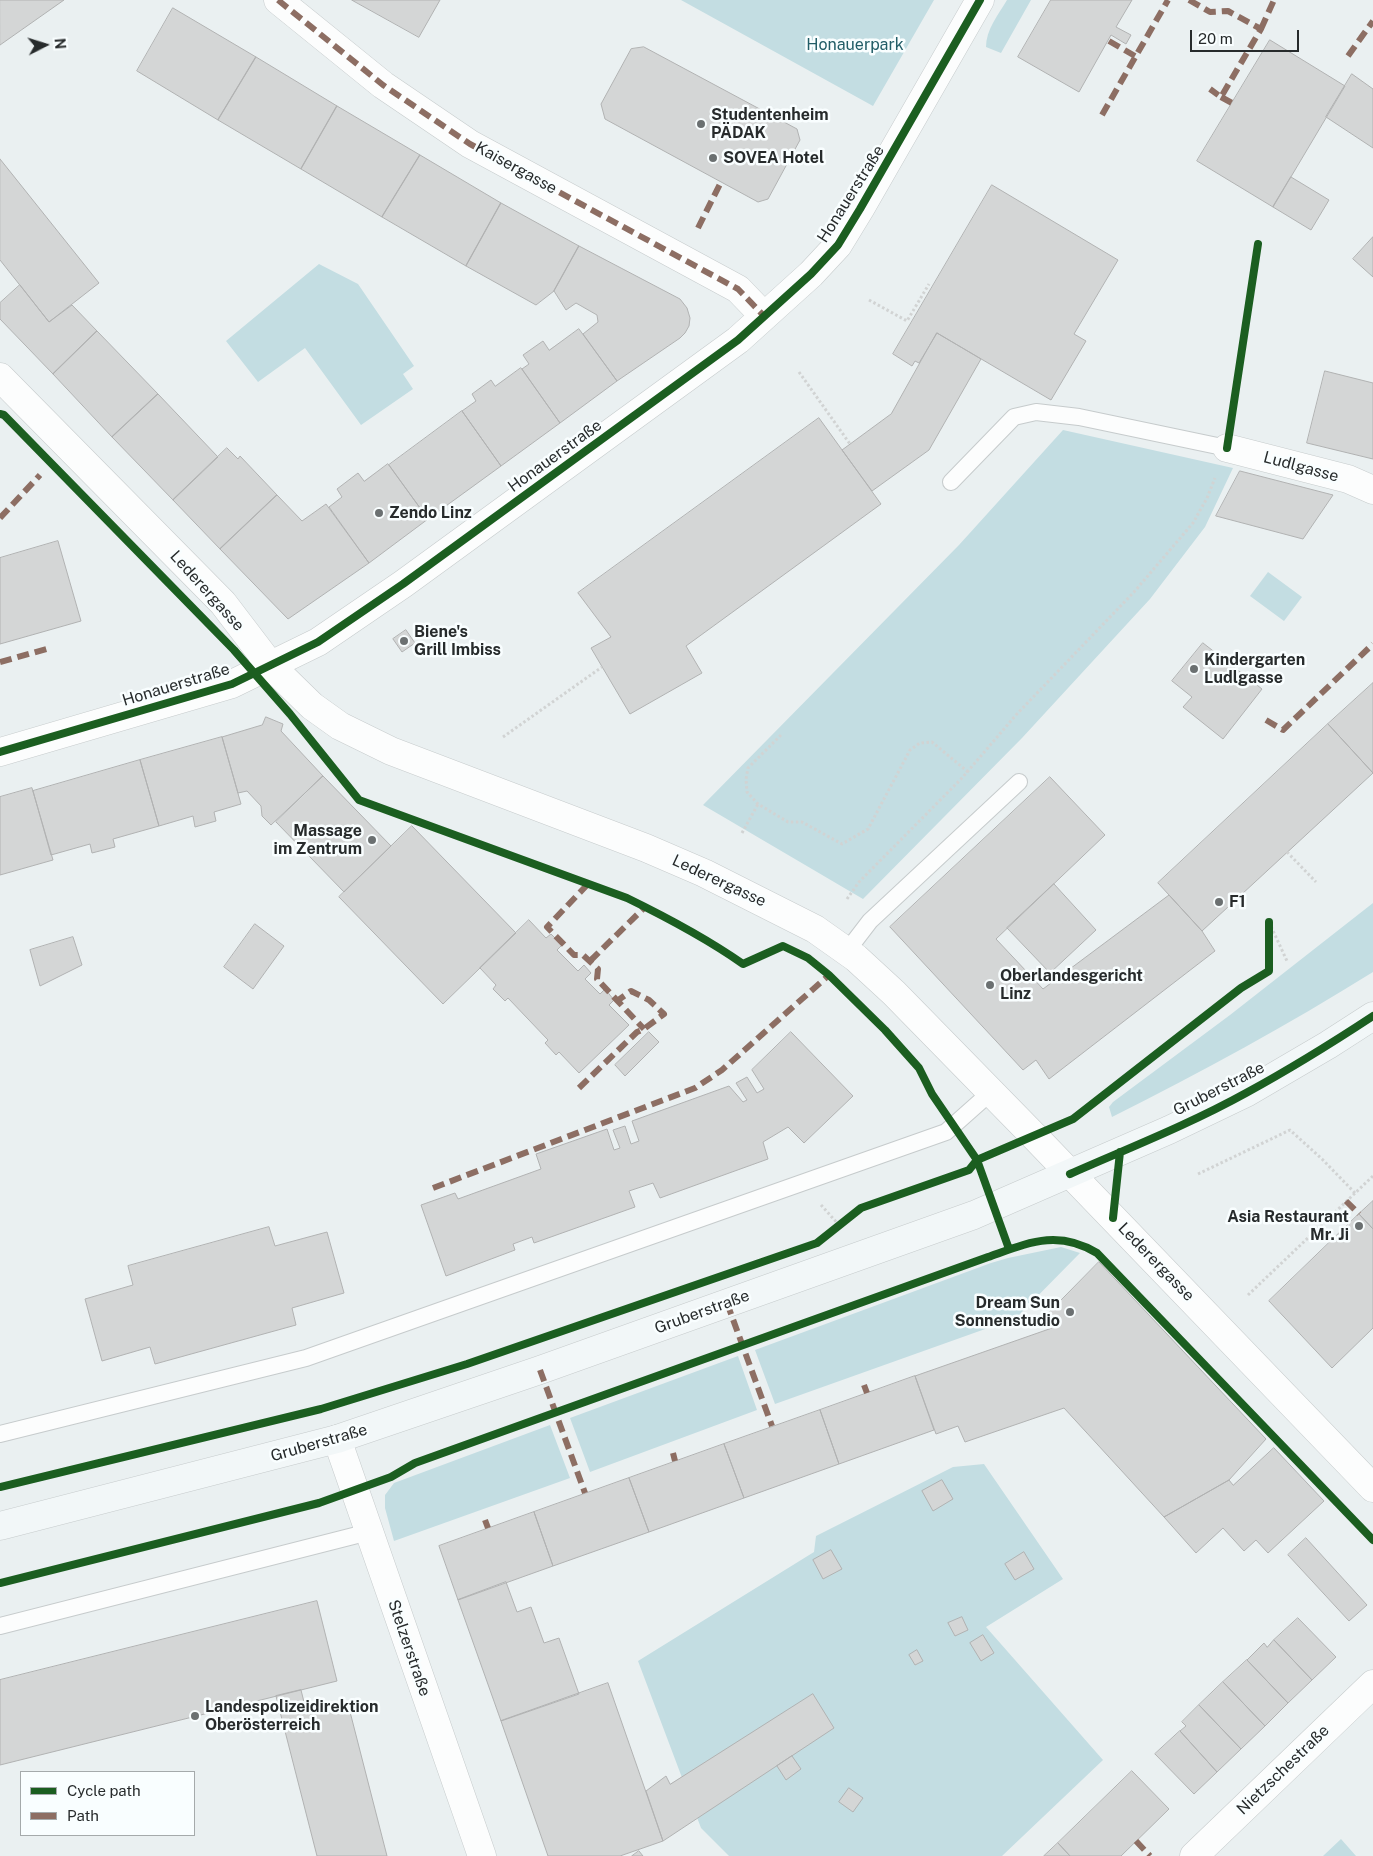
<!DOCTYPE html>
<html>
<head>
<meta charset="utf-8">
<style>
  body { margin:0 }
  #map { position:relative; width:1373px; height:1856px; overflow:hidden; background:#eaf0f1; font-family:"Public Sans",sans-serif }
  canvas { display:block }
  .legend { position:absolute; left:20px; top:1771px; width:175px; height:65px; box-sizing:border-box; background:#f9feff; border:1px solid #a5aaab; margin:0; padding:6px 9px; list-style:none; font-size:15px; color:#272b2c }
  .legend li { display:flex; align-items:center; gap:10px; height:25px }
  .legend b { width:25px; border:1px solid #a5aaab }
  .north { position:absolute; left:20px; top:20px; width:50px; height:50px; -webkit-text-stroke:4px #f9feff; paint-order:stroke; rotate:85deg; font-size:14px; font-weight:700; line-height:20px; text-align:center; color:#272b2c }
  .north::after { content:''; display:block; margin:auto; width:18px; height:22px; background:#272b2c; clip-path:polygon(50% 0,100% 100%,50% 72%,0 100%) }
  .scale { position:absolute; left:1190px; top:30px; width:109px; height:22px; box-sizing:border-box; border:2px solid #272b2c; border-top:0; padding-left:6px; font-size:15px; line-height:18px; white-space:nowrap; color:#272b2c; -webkit-text-stroke:4px #f9feff; paint-order:stroke }
</style>
</head>
<body>
<div id="map">
<canvas width="1373" height="1856"></canvas>
<ul class="legend">
<li><b style="height:6px;background:#1b5e20"></b>Cycle path</li>
<li><b style="height:6px;background:#8d6e63"></b>Path</li>
</ul>
<div class="north">N</div>
<div class="scale">20 m</div>
</div>
<script>
const c = document.querySelector('canvas').getContext('2d');
c.lineJoin = 'round';
function paint(path, color) {
  c.fillStyle = color;
  c.fill(path, 'evenodd');
}
function strokePath(path, color, width, dash) {
  c.strokeStyle = color;
  c.lineWidth = width;
  c.lineCap = dash ? 'butt' : 'round';
  c.setLineDash(dash || []);
  c.stroke(path);
}
function write(font, color, halo, rows, align = 'center') {
  c.font = font + ' "Public Sans",sans-serif';
  c.lineWidth = 5;
  c.setLineDash([]);
  c.textBaseline = 'middle';
  c.strokeStyle = halo;
  c.fillStyle = color;
  for (const [text, x, y, turn = 0] of rows) {
    c.save();
    c.translate(x, y);
    c.rotate((+turn || 0) * Math.PI / 180);
    c.textAlign = isNaN(turn) ? turn : align;
    if (halo) c.strokeText(text, 0, 0);
    c.fillText(text, 0, 0);
    c.restore();
  }
}
paint(new Path2D(`
  M 681,0 L 934,0 L 873,106 Z
  M 1007,0 L 1031,0 L 1001,53 L 986,47 C 986,30 998,15 1007,0 Z
  M 319,264 L 358,284 L 414,366 L 403,374 L 413,389 L 361,425 L 305,348 L 258,382 L 226,341 Z
  M 1063,430 L 1233,468 L 1205,527 L 1150,599 L 1022,738 L 863,899 L 703,805 L 959,545 Z
  M 1268,572 L 1302,597 L 1284,621 L 1250,596 Z
  M 1373,903 L 1373,972 C 1288,1025 1202,1072 1112,1117 L 1109,1107 L 1113,1102 L 1230,1015 Z
  M 1061,1247 L 1080,1253 L 1016,1318 L 775,1404 L 755,1350 L 991,1263 L 1008,1258 Z
  M 738,1356 L 757,1410 L 590,1472 L 570,1418 Z
  M 550,1425 L 570,1478 L 394,1541 L 385,1508 L 385,1495 L 394,1483 Z
  M 984,1464 L 1063,1579 L 986,1627 L 1103,1760 L 1002,1856 L 729,1856 L 701,1828 L 638,1661 L 814,1552 L 816,1536 L 953,1467 Z
  M 1341,1839 L 1356,1856 L 1323,1856 Z`), '#c3dde2');
const building = new Path2D(`
  M 0,0 L 64,0 L 0,45 Z
  M 352,0 L 440,0 L 419,37 Z
  M 1051,0 L 1132,0 L 1116,27 L 1131,35 L 1126,44 L 1111,35 L 1079,92 L 1018,57 Z
  M 173,8 L 256,57 L 218,120 L 137,71 Z
  M 1270,40 L 1345,86 L 1273,207 L 1197,161 Z
  M 644,47 L 797,129 L 800,140 L 768,199 L 758,202 L 605,119 L 601,104 L 631,49 Z
  M 256,57 L 337,106 L 301,169 L 218,120 Z
  M 1352,74 L 1373,89 L 1373,148 L 1326,117 Z
  M 337,106 L 420,155 L 382,217 L 301,169 Z
  M 420,155 L 501,203 L 466,266 L 382,217 Z
  M 0,159 L 99,283 L 49,322 L 0,260 Z
  M 1291,177 L 1329,200 L 1311,230 L 1273,207 Z
  M 992,185 L 1118,260 L 1074,334 L 1086,341 L 1051,400 L 937,333 L 919,363 L 915,361 L 912,366 L 893,354 Z
  M 501,203 L 579,246 L 554,291 L 536,305 L 466,266 Z
  M 1373,237 L 1373,277 L 1353,259 Z
  M 579,246 L 680,299 L 687,308 L 690,318 L 689,326 L 685,333 L 680,338 L 617,381 L 583,334 L 598,322 L 597,315 L 576,303 L 566,310 L 554,291 Z
  M 20,285 L 49,322 L 72,305 L 97,331 L 53,374 L 0,319 L 0,303 Z
  M 579,329 L 617,381 L 560,423 L 522,369 L 529,364 L 523,355 L 543,341 L 549,350 Z
  M 97,331 L 158,394 L 112,437 L 53,374 Z
  M 937,333 L 981,359 L 929,450 L 872,491 L 842,450 L 891,414 Z
  M 521,368 L 560,423 L 501,466 L 462,411 L 476,401 L 472,394 L 491,380 L 495,386 Z
  M 1325,371 L 1373,383 L 1373,459 L 1307,443 Z
  M 158,394 L 218,457 L 173,500 L 112,437 Z
  M 462,411 L 501,466 L 428,519 L 389,465 Z
  M 819,418 L 881,504 L 686,646 L 702,673 L 630,714 L 591,648 L 611,637 L 578,593 Z
  M 227,448 L 238,459 L 240,456 L 277,495 L 220,549 L 173,500 Z
  M 388,464 L 428,519 L 369,563 L 329,507 L 342,497 L 337,489 L 358,473 L 364,481 Z
  M 1240,471 L 1333,495 L 1303,539 L 1216,516 Z
  M 277,495 L 302,521 L 326,504 L 369,563 L 288,619 L 220,549 Z
  M 58,541 L 81,621 L 0,644 L 0,558 Z
  M 406,630 L 415,643 L 402,652 L 393,639 Z
  M 1203,643 L 1262,689 L 1223,739 L 1183,707 L 1192,697 L 1172,681 Z
  M 1373,683 L 1373,773 L 1328,724 Z
  M 266,717 L 283,724 L 281,731 L 323,776 L 271,825 L 262,816 L 261,806 L 247,791 L 238,793 L 222,737 L 262,725 Z
  M 1328,724 L 1373,773 L 1202,931 L 1158,883 Z
  M 222,737 L 241,804 L 214,812 L 216,821 L 195,827 L 193,816 L 159,826 L 140,760 Z
  M 140,760 L 159,826 L 113,839 L 115,847 L 92,853 L 90,844 L 51,855 L 33,791 Z
  M 323,776 L 391,846 L 344,892 L 276,822 Z
  M 1050,777 L 1105,835 L 996,939 L 1043,989 L 1169,895 L 1202,931 L 1215,951 L 1049,1079 L 1036,1060 L 1023,1070 L 890,927 Z
  M 32,788 L 53,860 L 0,875 L 0,797 Z
  M 412,826 L 516,933 L 443,1004 L 339,897 Z
  M 1054,884 L 1096,930 L 1050,973 L 1007,928 Z
  M 529,920 L 546,938 L 551,934 L 562,945 L 557,950 L 578,971 L 584,965 L 591,973 L 585,979 L 600,994 L 605,989 L 614,1000 L 609,1005 L 629,1025 L 579,1073 L 559,1052 L 556,1055 L 545,1043 L 548,1040 L 508,998 L 505,1001 L 493,989 L 496,985 L 480,968 Z
  M 255,924 L 284,946 L 253,989 L 224,967 Z
  M 73,937 L 82,965 L 40,986 L 30,950 Z
  M 649,1032 L 659,1042 L 625,1076 L 615,1065 Z
  M 791,1032 L 853,1096 L 804,1143 L 788,1127 L 763,1142 L 768,1159 L 660,1198 L 653,1183 L 629,1191 L 635,1207 L 534,1243 L 532,1237 L 513,1244 L 515,1250 L 446,1276 L 421,1205 L 455,1193 L 458,1199 L 541,1169 L 536,1154 L 607,1129 L 614,1150 L 620,1148 L 613,1130 L 625,1126 L 631,1144 L 639,1141 L 632,1121 L 729,1086 L 743,1102 L 747,1100 L 736,1083 L 747,1077 L 757,1093 L 764,1089 L 752,1070 Z
  M 1373,1201 L 1373,1229 L 1359,1214 Z
  M 1359,1214 L 1373,1229 L 1373,1328 L 1332,1368 L 1269,1301 Z
  M 269,1227 L 275,1246 L 327,1232 L 344,1293 L 292,1308 L 296,1325 L 155,1364 L 150,1347 L 102,1361 L 85,1299 L 133,1285 L 128,1266 Z
  M 1099,1262 L 1266,1439 L 1229,1480 L 1164,1517 L 1064,1408 L 965,1442 L 958,1426 L 936,1434 L 915,1376 L 1052,1328 L 1040,1322 Z
  M 915,1376 L 934,1430 L 839,1464 L 820,1410 Z
  M 820,1410 L 839,1464 L 744,1498 L 724,1444 Z
  M 724,1444 L 744,1498 L 649,1532 L 629,1478 Z
  M 1274,1448 L 1324,1501 L 1268,1553 L 1256,1540 L 1244,1551 L 1223,1528 L 1196,1553 L 1164,1517 L 1229,1480 L 1233,1485 Z
  M 629,1478 L 649,1532 L 553,1566 L 534,1512 Z
  M 942,1480 L 953,1499 L 933,1511 L 922,1491 Z
  M 534,1512 L 553,1566 L 458,1600 L 439,1546 Z
  M 1306,1538 L 1367,1605 L 1349,1621 L 1288,1555 Z
  M 831,1550 L 842,1569 L 823,1579 L 813,1560 Z
  M 1024,1552 L 1034,1569 L 1015,1580 L 1005,1564 Z
  M 506,1582 L 517,1612 L 531,1607 L 544,1643 L 559,1638 L 579,1694 L 501,1721 L 458,1600 Z
  M 317,1601 L 337,1681 L 0,1765 L 0,1680 Z
  M 962,1617 L 968,1630 L 955,1636 L 948,1623 Z
  M 1298,1618 L 1336,1657 L 1312,1680 L 1274,1640 Z
  M 983,1635 L 994,1653 L 981,1661 L 970,1643 Z
  M 1274,1640 L 1312,1680 L 1288,1703 L 1247,1660 L 1264,1643 L 1267,1647 Z
  M 917,1650 L 923,1661 L 915,1665 L 909,1655 Z
  M 1247,1660 L 1288,1703 L 1265,1726 L 1223,1682 Z
  M 1223,1682 L 1265,1726 L 1241,1749 L 1199,1705 Z
  M 608,1683 L 663,1841 L 620,1856 L 548,1856 L 501,1721 Z
  M 301,1690 L 307,1714 L 348,1704 L 387,1856 L 317,1856 L 276,1696 Z
  M 813,1694 L 834,1728 L 663,1841 L 646,1791 L 666,1776 L 670,1784 Z
  M 1199,1705 L 1241,1749 L 1217,1772 L 1180,1731 L 1186,1726 L 1182,1722 Z
  M 1180,1731 L 1217,1772 L 1194,1794 L 1155,1754 Z
  M 792,1756 L 801,1769 L 786,1780 L 777,1766 Z
  M 1132,1771 L 1169,1809 L 1121,1856 L 1070,1856 L 1058,1843 Z
  M 849,1788 L 863,1798 L 853,1812 L 839,1802 Z
  M 1058,1843 L 1070,1856 L 1044,1856 Z
  M 639,1851 L 643,1856 L 632,1856 Z`);
paint(building, '#d4d6d6');
strokePath(building, '#b1b2b2', 1);
const lane = new Path2D(`
  M 951,482 L 1014,417 L 1036,412 L 1079,417 L 1227,448
  M 847,951 L 870,921 L 1019,782
  M 0,1434 L 306,1358 L 946,1132 L 991,1092
  M 0,1626 L 369,1532`);
const street = new Path2D(`
  M 278,0 L 383,85 L 470,144 L 738,289 L 764,316
  M 0,377 L 223,603 L 271,666 L 312,706 L 340,726 L 391,751 L 646,848 L 704,873 L 815,929 L 856,958 L 894,993 L 1034,1136 L 1373,1488
  M 1227,448 L 1348,479 L 1373,490
  M 0,752 L 232,684 L 318,642 L 403,584 L 738,340 L 811,274 L 838,245 L 860,209 L 980,0
  M 337,1439 L 482,1856
  M 1194,1856 L 1373,1684`);
const secondary = new Path2D(`
  M 0,1526 L 337,1439 L 540,1370 L 974,1215 L 1169,1130 L 1246,1093 L 1328,1045 L 1373,1016`);
strokePath(lane, '#c6cbcc', 18);
strokePath(street, '#c6cbcc', 29);
strokePath(secondary, '#c6cbcc', 29);
strokePath(new Path2D(`
  M 869,300 L 907,321 L 929,284
  M 799,372 L 850,444
  M 781,735 L 748,768 L 746,779 L 747,792 L 758,804 L 788,822 L 802,822 L 842,844 L 868,829 L 910,750 L 920,743 L 932,742 L 968,772
  M 503,737 L 602,667
  M 742,833 L 758,804
  M 1287,852 L 1316,882
  M 847,899 L 859,882 L 962,778 L 1016,715 L 1134,592 L 1193,523 L 1207,498 L 1215,478
  M 1269,922 L 1287,961
  M 1198,1174 L 1290,1130 L 1322,1159 L 1355,1193
  M 821,1205 L 839,1225
  M 1248,1295 L 1373,1176`), '#d1d3d3', 3, [2.5, 2.5]);
strokePath(lane, '#fcfdfd', 16);
strokePath(street, '#fcfdfd', 28);
strokePath(secondary, '#f2f7f8', 28);
strokePath(new Path2D(`
  M 278,0 L 383,85 L 470,144 L 738,289 L 764,316
  M 1189,0 L 1210,12 L 1228,11 L 1261,29 L 1221,97 L 1210,89
  M 1261,29 L 1274,0
  M 1109,41 L 1135,56
  M 1348,56 L 1373,21
  M 1221,97 L 1232,103
  M 1102,115 L 1168,0
  M 698,228 L 721,182
  M 0,518 L 40,475
  M 0,662 L 50,648
  M 1266,720 L 1283,730 L 1373,644
  M 588,884 L 547,927 L 574,955 L 583,955 L 598,969 L 597,979 L 644,1029
  M 590,961 L 645,907
  M 579,1088 L 637,1032 L 644,1029 L 664,1014 L 649,1000 L 631,991 L 617,1001
  M 433,1188 L 695,1088 L 722,1070 L 829,975
  M 1346,1201 L 1359,1214
  M 727,1303 L 772,1426
  M 540,1370 L 585,1493
  M 864,1385 L 867,1393
  M 673,1453 L 675,1461
  M 485,1520 L 488,1528
  M 1136,1841 L 1150,1856`), '#8d6e63', 6, [12, 6]);
strokePath(new Path2D(`
  M 0,414 L 4,415 L 234,650 L 290,714 L 359,800 L 627,898 C 668,918 706,938 743,964 L 783,946 L 808,958 L 829,975 L 885,1030 L 919,1068 L 932,1094 L 977,1160 L 1009,1249
  M 1227,448 L 1258,244
  M 0,752 L 232,684 L 318,642 L 403,584 L 738,340 L 811,274 L 838,245 L 860,209 L 980,0
  M 1070,1174 C 1129,1148 1190,1124 1246,1093 C 1290,1069 1332,1043 1373,1016
  M 1113,1218 L 1120,1152
  M 0,1487 L 321,1409 L 467,1364 L 817,1243 L 861,1208 L 969,1170 L 977,1160 L 1073,1119 L 1241,988 L 1269,971 L 1269,922
  M 0,1583 L 319,1503 L 391,1477 L 415,1463 L 988,1257 C 1028,1243 1057,1229 1097,1253 L 1373,1540`), '#1b5e20', 8);
for (const [x, y, r, color] of [
  [701,124,5,"#6b7071"],
  [713,158,5,"#6b7071"],
  [379,513,5,"#6b7071"],
  [404,641,5,"#6b7071"],
  [1194,669,5,"#6b7071"],
  [372,840,5,"#6b7071"],
  [1219,902,5,"#6b7071"],
  [990,985,5,"#6b7071"],
  [1359,1226,5,"#6b7071"],
  [1070,1312,5,"#6b7071"],
  [195,1716,5,"#6b7071"]
]) {
  const dot = new Path2D();
  dot.arc(x, y, r, 0, 2 * Math.PI);
  c.fillStyle = color;
  c.fill(dot);
  strokePath(dot, '#f9feff', 2);
}
write('16px', '#225d67', '#f9feff', [
  ["Honauerpark",855,45]
]);
write('bold 16px', '#272b2c', '#f9feff', [
  ["Studentenheim",711,115],
  ["PÄDAK",711,133],
  ["SOVEA Hotel",723,158],
  ["Zendo Linz",389,513],
  ["Biene's",414,632],
  ["Grill Imbiss",414,650],
  ["Kindergarten",1204,660],
  ["Ludlgasse",1204,678],
  ["Massage",362,831,"right"],
  ["im Zentrum",362,849,"right"],
  ["F1",1229,902],
  ["Oberlandesgericht",1000,976],
  ["Linz",1000,994],
  ["Asia Restaurant",1349,1217,"right"],
  ["Mr. Ji",1349,1235,"right"],
  ["Dream Sun",1060,1303,"right"],
  ["Sonnenstudio",1060,1321,"right"],
  ["Landespolizeidirektion",205,1707],
  ["Oberösterreich",205,1725]
], 'left');
write('16px', '#272b2c', '#f9feff', [
  ["Kaisergasse",516,168,29],
  ["Honauerstraße",851,194,-58],
  ["Honauerstraße",555,456,-36],
  ["Ludlgasse",1301,467,15],
  ["Lederergasse",207,591,48],
  ["Honauerstraße",176,685,-17],
  ["Lederergasse",719,881,25],
  ["Gruberstraße",1219,1089,-27],
  ["Lederergasse",1156,1262,46],
  ["Gruberstraße",702,1312,-20],
  ["Gruberstraße",319,1443,-16],
  ["Stelzerstraße",409,1648,71],
  ["Nietzschestraße",1283,1770,-44]
]);
</script>
</body>
</html>
